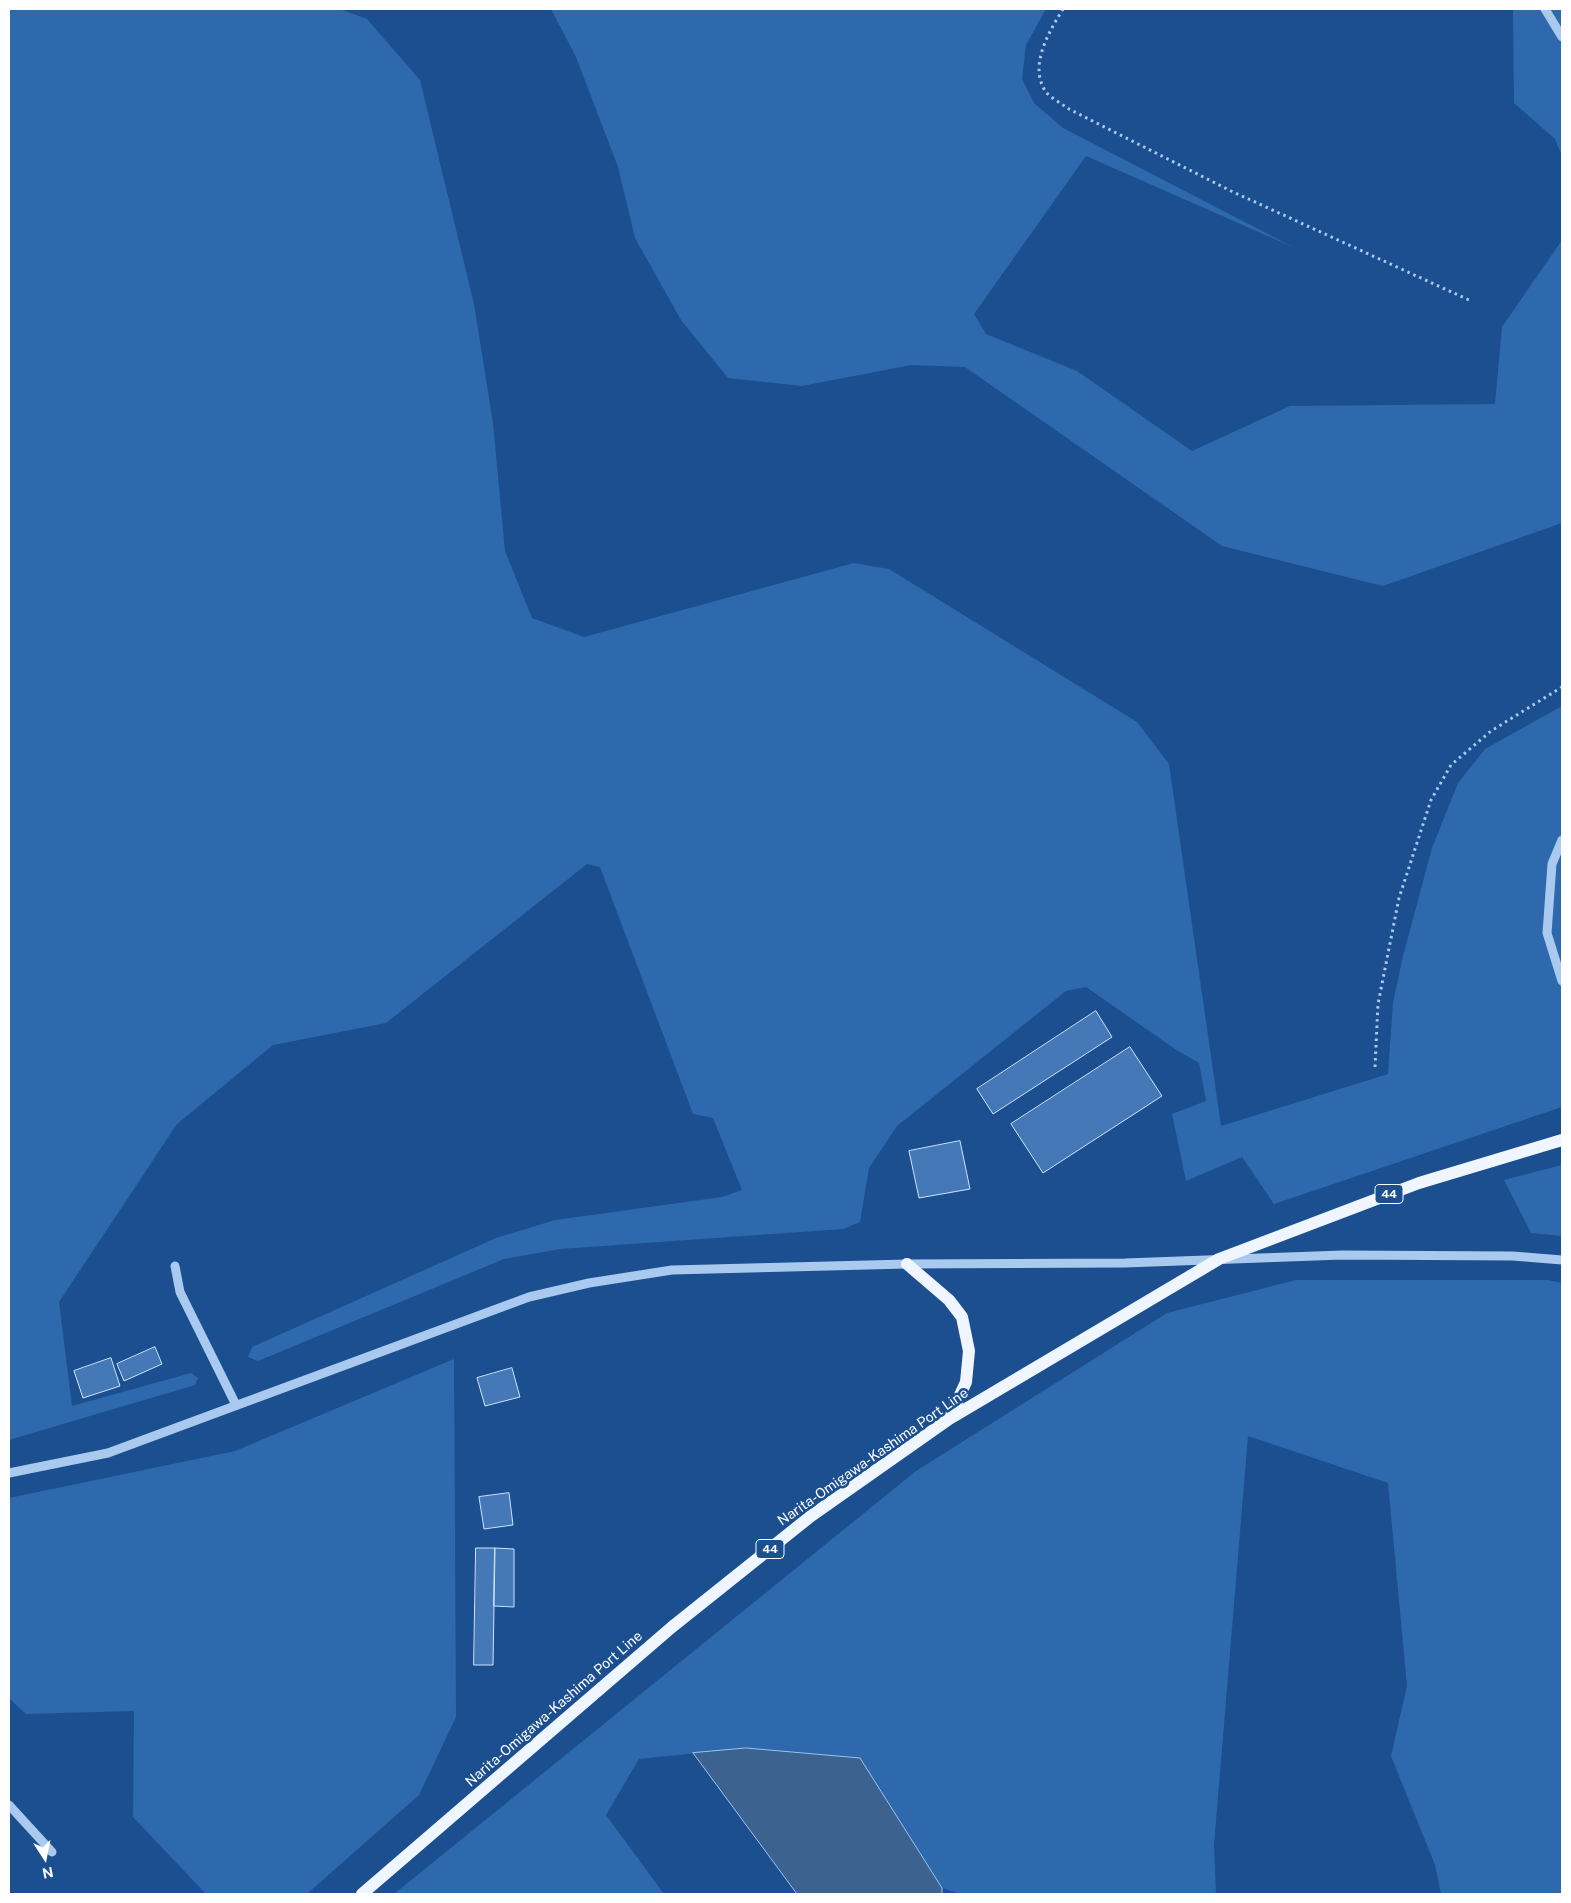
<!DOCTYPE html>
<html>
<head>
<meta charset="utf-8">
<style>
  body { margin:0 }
  #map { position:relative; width:1571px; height:1903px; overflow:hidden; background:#1b4f8f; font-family:"Public Sans",sans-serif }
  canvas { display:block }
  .frame { position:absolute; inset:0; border:10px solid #fff; pointer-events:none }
  .north { position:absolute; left:20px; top:1833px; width:50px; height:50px; -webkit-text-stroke:4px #1b4f8f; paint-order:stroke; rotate:169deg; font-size:14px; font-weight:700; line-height:20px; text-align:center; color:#fff }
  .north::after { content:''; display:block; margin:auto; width:18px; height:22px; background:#fff; clip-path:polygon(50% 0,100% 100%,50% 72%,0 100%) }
</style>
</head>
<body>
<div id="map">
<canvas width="1571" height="1903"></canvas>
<div class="frame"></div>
<div class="north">N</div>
</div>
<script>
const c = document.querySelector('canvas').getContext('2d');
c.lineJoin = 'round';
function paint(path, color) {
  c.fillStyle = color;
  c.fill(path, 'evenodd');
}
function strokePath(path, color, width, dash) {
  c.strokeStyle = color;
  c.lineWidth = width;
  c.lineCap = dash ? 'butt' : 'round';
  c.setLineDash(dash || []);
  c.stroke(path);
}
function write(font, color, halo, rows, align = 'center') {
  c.font = font + ' "Public Sans",sans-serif';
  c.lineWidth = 5;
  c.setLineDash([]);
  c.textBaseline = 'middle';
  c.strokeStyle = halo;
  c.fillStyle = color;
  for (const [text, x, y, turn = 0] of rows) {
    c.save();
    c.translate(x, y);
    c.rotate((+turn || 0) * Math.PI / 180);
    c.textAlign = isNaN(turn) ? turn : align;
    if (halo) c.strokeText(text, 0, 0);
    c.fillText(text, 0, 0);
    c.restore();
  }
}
paint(new Path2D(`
  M 15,9 L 340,9 L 367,19 L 420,80 L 474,304 L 493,423 L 505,551 L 532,618 L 584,637 L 854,563 L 889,569 L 1137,722 L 1169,764 L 1221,1126 L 1388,1074 L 1393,1003 L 1403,956 L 1432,848 L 1458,783 L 1485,749 L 1562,706 L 1562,922 L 1561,929 L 1562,936 L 1562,1107 L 1274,1204 L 1242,1157 L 1186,1181 L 1172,1114 L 1206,1101 L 1199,1063 L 1175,1049 L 1086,987 L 1066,991 L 897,1126 L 869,1168 L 860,1222 L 843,1229 L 560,1249 L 504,1259 L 258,1361 L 248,1357 L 252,1347 L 496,1238 L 555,1220 L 722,1197 L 742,1190 L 713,1118 L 693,1114 L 600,867 L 587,864 L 386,1023 L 273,1045 L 177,1124 L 59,1302 L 72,1406 L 191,1373 L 198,1378 L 195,1385 L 9,1440 L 9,10 Z
  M 551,9 L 1046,9 L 1026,45 L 1022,79 L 1034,103 L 1063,128 L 1295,248 L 1086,156 L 974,314 L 986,334 L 1077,371 L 1192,451 L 1290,406 L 1495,404 L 1502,327 L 1562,240 L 1562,523 L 1383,586 L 1222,546 L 965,367 L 911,365 L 802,386 L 728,378 L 681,320 L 635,238 L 618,167 L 576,57 Z
  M 1513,9 L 1562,9 L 1562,156 L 1555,139 L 1514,103 Z
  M 1562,1165 L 1562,1236 L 1531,1233 L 1504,1180 Z
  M 1296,1280 L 1548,1280 L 1562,1283 L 1562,1894 L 1441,1894 L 1435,1865 L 1391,1756 L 1407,1686 L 1388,1483 L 1248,1436 L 1214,1845 L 1216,1894 L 960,1894 L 942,1888 L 860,1758 L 746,1748 L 639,1759 L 606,1815 L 664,1894 L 394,1894 L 916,1471 L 1167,1313 Z
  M 454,1359 L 456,1717 L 419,1795 L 307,1894 L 206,1894 L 133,1817 L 134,1711 L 26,1714 L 9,1698 L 9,1498 L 235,1451 Z`), '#2e69ad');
const water = new Path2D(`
  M 746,1748 L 860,1758 L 942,1888 L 942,1894 L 797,1894 L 693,1753 Z`);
paint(water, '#3c6290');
strokePath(water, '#9cc4f0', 1);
const building = new Path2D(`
  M 1096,1011 L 1112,1037 L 993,1114 L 977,1089 Z
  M 1130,1047 L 1162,1096 L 1043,1173 L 1011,1124 Z
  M 960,1141 L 970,1189 L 919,1198 L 909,1151 Z
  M 155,1347 L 162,1364 L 124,1381 L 117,1364 Z
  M 111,1358 L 120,1386 L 83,1398 L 74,1371 Z
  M 512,1368 L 520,1397 L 485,1406 L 477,1378 Z
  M 509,1493 L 513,1525 L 484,1529 L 479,1497 Z
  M 476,1548 L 495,1548 L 493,1665 L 474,1665 Z
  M 495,1548 L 514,1549 L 514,1607 L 494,1606 Z`);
paint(building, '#4478b7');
strokePath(building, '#cfe3fa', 1);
strokePath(new Path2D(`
  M 1063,9 C 1049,32 1028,66 1046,92 C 1051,98 1061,103 1067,108 L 1231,191 L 1469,300
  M 1375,1067 L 1378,1004 L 1399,898 L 1431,800 L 1451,765 L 1491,731 L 1562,687`), '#a9c9ee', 3, [2.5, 4]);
strokePath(new Path2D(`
  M 1545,9 L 1562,37
  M 1562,840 L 1552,864 L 1547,933 L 1562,981
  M 175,1266 L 180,1292 L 236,1405
  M 9,1473 L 108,1453 L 529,1297 L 589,1283 L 672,1270 L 907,1264 L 1125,1263 L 1342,1255 L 1513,1256 L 1562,1260
  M 9,1805 L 52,1852`), '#a9c9ee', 9);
strokePath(new Path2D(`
  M 907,1264 L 949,1300 L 962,1317 L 969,1351 L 966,1382 L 949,1419
  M 362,1894 L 672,1627 L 811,1516 L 949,1419 L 1219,1259 L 1419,1183 L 1562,1140`), '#f0f6ff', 12);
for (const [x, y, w] of [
  [1389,1194,28],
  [770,1549,28]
]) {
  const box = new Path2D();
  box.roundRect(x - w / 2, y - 9.5, w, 19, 4);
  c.fillStyle = '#1b4f8f';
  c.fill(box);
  strokePath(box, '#fff', 1);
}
write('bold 12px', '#fff', null, [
  ["44",1389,1194],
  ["44",770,1549]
]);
write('14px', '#fff', '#1b4f8f', [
  ["Narita-Omigawa-Kashima Port Line",873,1457,-35],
  ["Narita-Omigawa-Kashima Port Line",554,1709,-41]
]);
</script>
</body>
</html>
